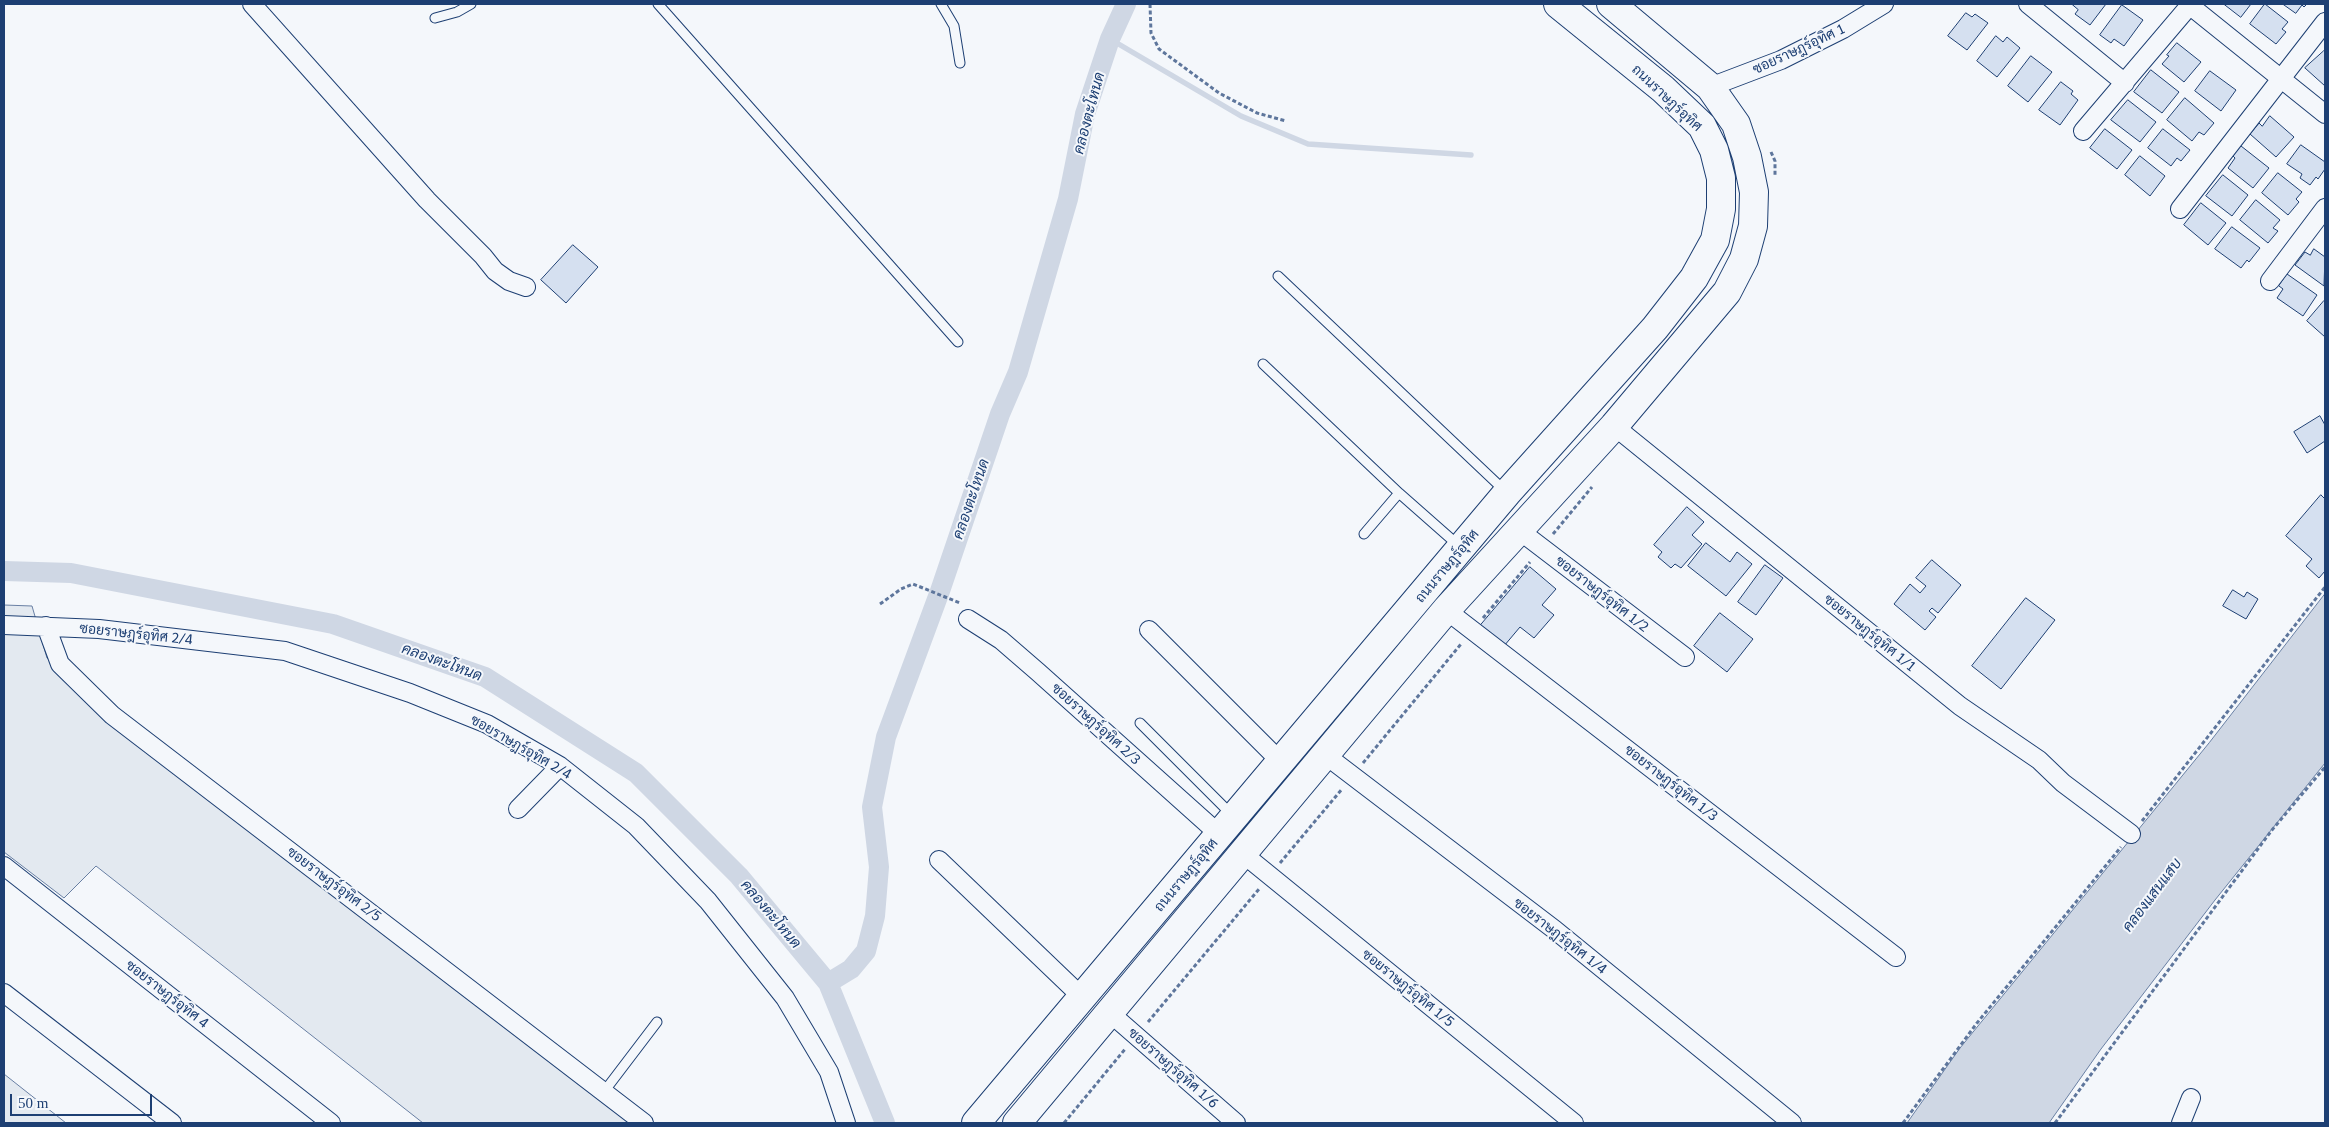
<!DOCTYPE html>
<html>
<head>
<meta charset="utf-8">
<style>
  body { margin:0 }
  #map { position:relative; width:2329px; height:1127px; overflow:hidden; background:#f4f7fb; font-family:Georgia,serif }
  canvas { display:block }
  .frame { position:absolute; inset:0; border:5px solid #1d3f73; pointer-events:none }
  .scale { position:absolute; left:10px; top:1094px; width:142px; height:22px; box-sizing:border-box; border:2px solid #1d3f73; border-top:0; padding-left:6px; font-size:15px; line-height:18px; white-space:nowrap; color:#1d3f73; -webkit-text-stroke:4px #f4f7fb; paint-order:stroke }
</style>
</head>
<body>
<div id="map">
<canvas width="2329" height="1127"></canvas>
<div class="frame"></div>
<div class="scale">50 m</div>
</div>
<script>
const c = document.querySelector('canvas').getContext('2d');
c.lineJoin = 'round';
function paint(path, color) {
  c.fillStyle = color;
  c.fill(path, 'evenodd');
}
function strokePath(path, color, width, dash) {
  c.strokeStyle = color;
  c.lineWidth = width;
  c.lineCap = dash ? 'butt' : 'round';
  c.setLineDash(dash || []);
  c.stroke(path);
}
function write(font, color, halo, rows, align = 'center') {
  c.font = font + ' Georgia,Sarabun,serif';
  c.lineWidth = 4;
  c.setLineDash([]);
  c.textBaseline = 'middle';
  c.strokeStyle = halo;
  c.fillStyle = color;
  for (const [text, x, y, turn = 0] of rows) {
    c.save();
    c.translate(x, y);
    c.rotate((+turn || 0) * Math.PI / 180);
    c.textAlign = isNaN(turn) ? turn : align;
    if (halo) c.strokeText(text, 0, 0);
    c.fillText(text, 0, 0);
    c.restore();
  }
}
const green = new Path2D(`
  M 4,605 L 32,606 L 47,658 L 639,1123 L 423,1123 L 96,866 L 64,898 L 4,852 Z
  M 4,1074 L 66,1123 L 4,1123 Z`);
paint(green, '#e3e9f0');
strokePath(green, '#687fa3', 1);
const water = new Path2D(`
  M 2325,594 L 2325,763 L 2215,900 L 2101,1049 L 2049,1123 L 1907,1123 L 1960,1048 L 2209,743 Z`);
paint(water, '#cfd7e4');
strokePath(water, '#687fa3', 1);
strokePath(new Path2D(`
  M 1110,39 L 1241,116 L 1308,144 L 1471,155`), '#cfd7e4', 5.5);
strokePath(new Path2D(`
  M 4,571 L 71,573 L 333,624 L 485,677 L 636,773 L 739,876 L 828,983 L 885,1123
  M 828,983 L 851,969 L 866,951 L 875,916 L 879,867 L 872,807 L 886,737 L 940,591 L 1000,414 L 1018,372 L 1068,199 L 1085,114 L 1110,39 L 1126,4`), '#cfd7e4', 20);
const building = new Path2D(`
  M 2072,4 L 2106,4 L 2090,25 L 2075,14 L 2078,10 Z
  M 2224,4 L 2251,4 L 2241,17 Z
  M 2265,4 L 2288,22 L 2282,29 L 2286,32 L 2276,44 L 2250,24 Z
  M 2283,4 L 2307,4 L 2304,7 L 2302,5 L 2296,13 Z
  M 2122,5 L 2143,20 L 2124,46 L 2114,39 L 2111,43 L 2100,35 Z
  M 1966,13 L 1972,17 L 1975,14 L 1988,23 L 1967,50 L 1948,36 Z
  M 1996,36 L 2003,42 L 2007,37 L 2020,48 L 1997,77 L 1977,61 Z
  M 2177,43 L 2201,62 L 2184,82 L 2162,64 L 2169,56 L 2167,55 Z
  M 2324,51 L 2325,52 L 2325,86 L 2305,68 Z
  M 2031,56 L 2052,72 L 2028,102 L 2008,86 Z
  M 2151,70 L 2179,92 L 2162,113 L 2134,92 Z
  M 2210,71 L 2236,90 L 2221,111 L 2195,91 Z
  M 2061,82 L 2073,91 L 2071,94 L 2078,100 L 2060,125 L 2039,110 Z
  M 2185,98 L 2214,123 L 2204,135 L 2199,132 L 2192,141 L 2167,120 Z
  M 2128,100 L 2156,122 L 2140,142 L 2111,120 Z
  M 2270,116 L 2294,137 L 2276,157 L 2250,134 L 2259,123 L 2262,126 Z
  M 2105,129 L 2132,150 L 2117,169 L 2090,148 Z
  M 2163,129 L 2190,150 L 2181,161 L 2177,158 L 2171,166 L 2148,148 Z
  M 2301,145 L 2325,162 L 2325,169 L 2318,179 L 2316,177 L 2310,185 L 2300,178 L 2302,174 L 2287,164 Z
  M 2241,146 L 2269,168 L 2253,188 L 2228,168 L 2235,158 L 2233,156 Z
  M 2140,156 L 2165,176 L 2150,196 L 2125,175 Z
  M 2278,173 L 2302,192 L 2296,199 L 2299,202 L 2288,215 L 2262,193 Z
  M 2223,175 L 2248,195 L 2232,216 L 2206,196 Z
  M 2256,200 L 2280,220 L 2273,228 L 2278,231 L 2268,243 L 2240,220 Z
  M 2201,203 L 2226,223 L 2208,245 L 2184,225 Z
  M 2232,227 L 2260,248 L 2249,262 L 2247,260 L 2241,268 L 2215,249 Z
  M 573,245 L 598,267 L 566,303 L 541,280 Z
  M 2314,249 L 2325,257 L 2324,286 L 2295,265 L 2305,252 L 2310,255 Z
  M 2287,274 L 2317,295 L 2303,316 L 2277,298 L 2283,289 L 2279,286 Z
  M 2324,301 L 2325,302 L 2325,337 L 2307,321 Z
  M 2320,416 L 2325,425 L 2325,441 L 2307,453 L 2294,432 Z
  M 2321,495 L 2325,499 L 2325,571 L 2319,578 L 2306,566 L 2312,559 L 2286,536 Z
  M 1687,507 L 1704,522 L 1692,535 L 1702,544 L 1681,568 L 1675,564 L 1671,568 L 1658,557 L 1662,552 L 1654,545 Z
  M 1706,543 L 1730,562 L 1737,552 L 1752,564 L 1726,596 L 1688,566 Z
  M 1932,560 L 1961,585 L 1938,613 L 1932,608 L 1929,611 L 1936,617 L 1925,630 L 1894,604 L 1910,584 L 1920,593 L 1926,586 L 1916,578 Z
  M 1765,565 L 1783,578 L 1756,615 L 1738,602 Z
  M 1530,567 L 1556,589 L 1542,605 L 1554,615 L 1534,638 L 1520,627 L 1504,646 L 1480,626 Z
  M 2233,590 L 2244,597 L 2247,592 L 2258,599 L 2246,619 L 2223,606 Z
  M 2026,598 L 2055,620 L 2001,689 L 1972,666 Z
  M 1720,613 L 1753,639 L 1727,672 L 1694,646 Z`);
paint(building, '#d5e0f0');
strokePath(building, '#1d3f73', 1);
const lane = new Path2D(`
  M 658,4 L 958,342
  M 941,4 L 954,26 L 960,63
  M 435,18 L 457,12 L 471,4
  M 1278,276 L 1505,491
  M 1263,364 L 1399,493
  M 1364,534 L 1399,493 L 1458,545
  M 1140,723 L 1232,815
  M 603,1093 L 657,1022`);
const street = new Path2D(`
  M 252,4 L 427,200 L 483,256 L 495,271 L 509,281 L 526,287
  M 2028,4 L 2125,83
  M 2188,4 L 2325,114
  M 1710,87 L 1781,60 L 1843,29 L 1884,4
  M 2083,131 L 2191,4
  M 2180,209 L 2325,22
  M 2270,281 L 2325,208
  M 1614,426 L 1960,706 L 2039,760 L 2063,783 L 2131,834
  M 1520,531 L 1685,657
  M 1446,610 L 1896,957
  M 968,619 L 1001,640 L 1038,672 L 1220,835
  M 4,625 L 99,629 L 285,651 L 410,693 L 487,724 L 560,766 L 636,826 L 708,901 L 785,998 L 829,1072 L 846,1123
  M 46,626 L 60,664 L 112,715 L 644,1123
  M 1149,630 L 1281,762
  M 1324,754 L 1555,930 L 1792,1123
  M 518,809 L 560,766
  M 1242,853 L 1574,1123
  M 939,860 L 1083,998
  M 4,866 L 331,1123
  M 4,993 L 172,1123
  M 1110,1013 L 1236,1123
  M 2181,1123 L 2191,1098`);
const primary = new Path2D(`
  M 976,1123 L 1507,493 L 1655,328 L 1694,278 L 1715,240 L 1721,209 L 1721,178 L 1714,150 L 1702,126 L 1663,89 L 1558,4
  M 1017,1123 L 1446,610 L 1614,426 L 1727,292 L 1744,259 L 1753,226 L 1754,192 L 1747,157 L 1736,124 L 1710,87 L 1611,4`);
strokePath(lane, '#1d3f73', 11);
strokePath(street, '#1d3f73', 20);
strokePath(primary, '#1d3f73', 30);
strokePath(new Path2D(`
  M 1150,4 L 1151,33 L 1159,49 L 1219,93 L 1257,113 L 1286,121
  M 1771,152 L 1775,161 L 1775,175
  M 1553,534 L 1592,487
  M 880,604 L 901,589 L 913,584 L 960,603
  M 1483,618 L 1530,562
  M 1363,763 L 1461,644
  M 2142,821 L 2325,587
  M 1280,863 L 1342,789
  M 1148,1022 L 1259,889
  M 1064,1123 L 1126,1048
  M 1903,1123 L 1977,1023 L 2121,847
  M 2055,1123 L 2272,830 L 2325,767`), '#5e769c', 3, [4, 2.5]);
strokePath(lane, '#f4f7fb', 9);
strokePath(street, '#f4f7fb', 18);
strokePath(primary, '#f4f7fb', 28);
write('14px', '#1d3f73', '#f4f7fb', [
  ["ซอยราษฎร์อุทิศ 1",1799,49,-25],
  ["ถนนราษฎร์อุทิศ",1667,98,43],
  ["ถนนราษฎร์อุทิศ",1447,566,-50],
  ["ซอยราษฎร์อุทิศ 1/2",1602,594,38],
  ["ซอยราษฎร์อุทิศ 1/1",1870,633,39],
  ["ซอยราษฎร์อุทิศ 2/4",136,634,6],
  ["ซอยราษฎร์อุทิศ 2/3",1096,724,42],
  ["ซอยราษฎร์อุทิศ 2/4",521,747,30],
  ["ซอยราษฎร์อุทิศ 1/3",1671,783,38],
  ["ถนนราษฎร์อุทิศ",1186,875,-50],
  ["ซอยราษฎร์อุทิศ 2/5",334,884,37],
  ["ซอยราษฎร์อุทิศ 1/4",1560,936,38],
  ["ซอยราษฎร์อุทิศ 1/5",1408,988,39],
  ["ซอยราษฎร์อุทิศ 4",167,994,38],
  ["ซอยราษฎร์อุทิศ 1/6",1173,1068,41]
]);
write('italic 15px', '#1d3f73', '#f4f7fb', [
  ["คลองตะโหนด",1089,113,-75],
  ["คลองตะโหนด",971,499,-71],
  ["คลองตะโหนด",442,662,20],
  ["คลองแสนแสบ",2152,895,-53],
  ["คลองตะโหนด",771,914,50]
]);
</script>
</body>
</html>
